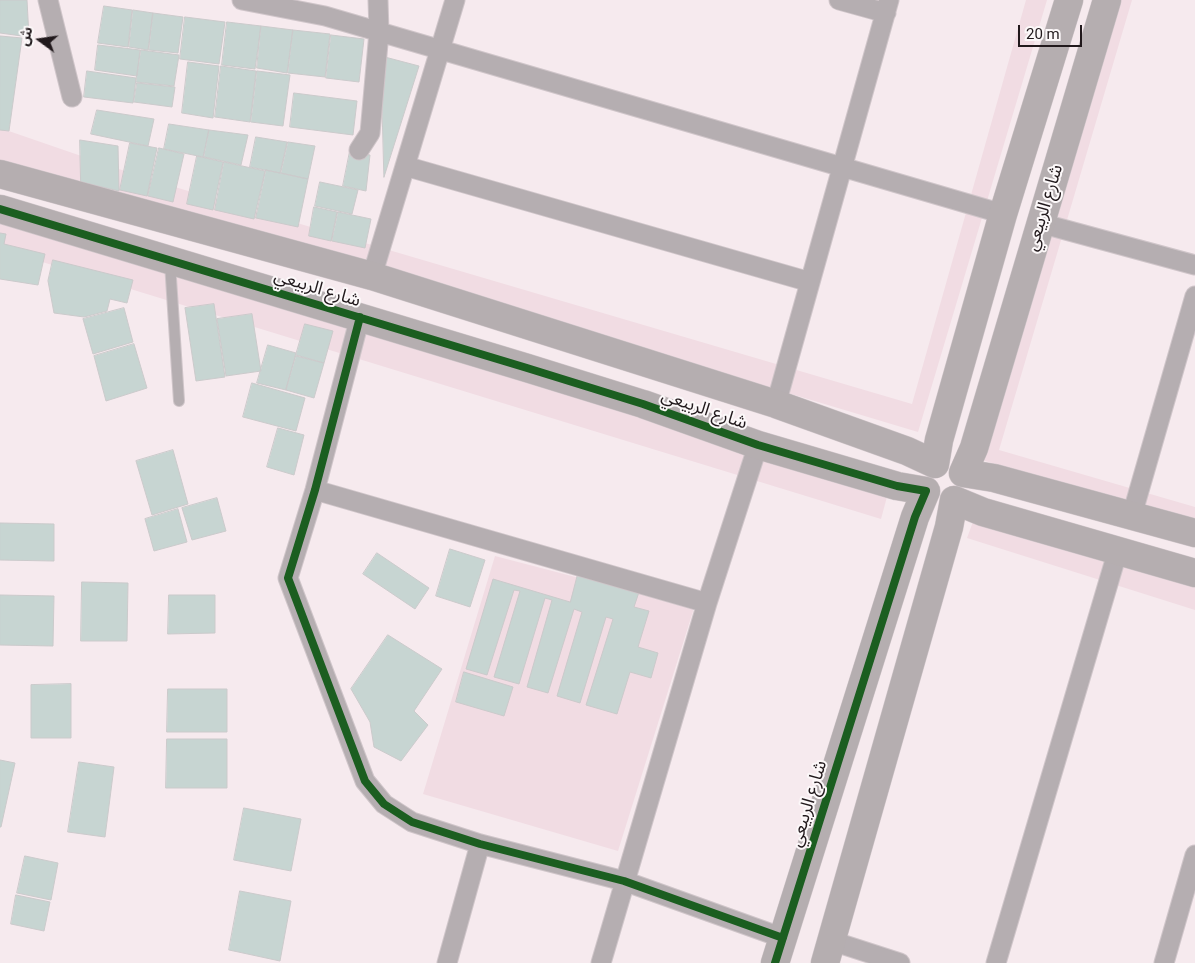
<!DOCTYPE html>
<html>
<head>
<meta charset="utf-8">
<style>
  body { margin:0 }
  #map { position:relative; width:1195px; height:963px; overflow:hidden; background:#f6eaee; font-family:Roboto,"Noto Sans Arabic",sans-serif }
  canvas { display:block }
  .north { position:absolute; left:15px; top:15px; width:50px; height:50px; -webkit-text-stroke:4px #fcf8f9; paint-order:stroke; rotate:284deg; font-size:14px; font-weight:700; line-height:20px; text-align:center; color:#21191c }
  .north::after { content:''; display:block; margin:auto; width:18px; height:22px; background:#21191c; clip-path:polygon(50% 0,100% 100%,50% 72%,0 100%) }
  .scale { position:absolute; left:1018px; top:25px; width:64px; height:22px; box-sizing:border-box; border:2px solid #21191c; border-top:0; padding-left:6px; font-size:15px; line-height:18px; white-space:nowrap; color:#21191c; -webkit-text-stroke:4px #fcf8f9; paint-order:stroke }
</style>
</head>
<body>
<div id="map">
<canvas width="1195" height="963"></canvas>
<div class="north">ش</div>
<div class="scale">20 m</div>
</div>
<script>
const c = document.querySelector('canvas').getContext('2d');
c.lineJoin = 'round';
function paint(path, color) {
  c.fillStyle = color;
  c.fill(path, 'evenodd');
}
function strokePath(path, color, width, dash) {
  c.strokeStyle = color;
  c.lineWidth = width;
  c.lineCap = dash ? 'butt' : 'round';
  c.setLineDash(dash || []);
  c.stroke(path);
}
function write(font, color, halo, rows, align = 'center') {
  c.font = font + ' Roboto,"Noto Sans Arabic",sans-serif';
  c.lineWidth = 4;
  c.setLineDash([]);
  c.textBaseline = 'middle';
  c.strokeStyle = halo;
  c.fillStyle = color;
  for (const [text, x, y, turn = 0] of rows) {
    c.save();
    c.translate(x, y);
    c.rotate((+turn || 0) * Math.PI / 180);
    c.textAlign = isNaN(turn) ? turn : align;
    if (halo) c.strokeText(text, 0, 0);
    c.fillText(text, 0, 0);
    c.restore();
  }
}
paint(new Path2D(`
  M 1026,0 L 1047,0 L 918,432 L 151,202 L 0,162 L 0,128 L 151,180 L 912,404 Z
  M 1112,0 L 1132,0 L 999,450 L 1195,507 L 1195,521 L 978,459 Z
  M 0,218 L 888,493 L 881,519 L 0,249 Z
  M 974,519 L 1195,584 L 1195,610 L 967,538 Z
  M 495,556 L 694,608 L 618,851 L 423,794 Z`), '#f1dce3');
const building = new Path2D(`
  M 0,0 L 27,0 L 29,37 L 0,33 Z
  M 104,6 L 132,10 L 128,47 L 98,43 Z
  M 133,10 L 153,13 L 148,50 L 129,47 Z
  M 153,13 L 183,17 L 178,53 L 149,50 Z
  M 185,17 L 225,22 L 219,64 L 180,59 Z
  M 227,22 L 261,26 L 255,69 L 222,65 Z
  M 261,26 L 293,30 L 287,73 L 257,68 Z
  M 293,30 L 330,34 L 325,77 L 288,73 Z
  M 331,35 L 364,39 L 359,82 L 326,78 Z
  M 0,36 L 22,38 L 9,131 L 0,130 Z
  M 98,45 L 140,50 L 137,76 L 95,70 Z
  M 141,50 L 179,55 L 174,86 L 136,82 Z
  M 381,56 L 419,66 L 384,177 Z
  M 188,62 L 219,66 L 213,118 L 182,113 Z
  M 221,66 L 256,71 L 250,122 L 215,117 Z
  M 87,71 L 136,78 L 133,103 L 84,97 Z
  M 257,71 L 290,75 L 283,126 L 251,122 Z
  M 137,83 L 175,87 L 172,107 L 134,102 Z
  M 294,93 L 357,101 L 353,135 L 290,127 Z
  M 97,110 L 154,119 L 148,146 L 91,134 Z
  M 169,124 L 209,130 L 203,157 L 164,149 Z
  M 209,130 L 248,135 L 241,165 L 204,157 Z
  M 256,137 L 287,142 L 280,173 L 250,167 Z
  M 80,140 L 118,146 L 119,191 L 81,182 Z
  M 288,142 L 315,146 L 308,179 L 281,173 Z
  M 130,143 L 157,148 L 147,196 L 120,190 Z
  M 159,148 L 184,154 L 173,202 L 148,196 Z
  M 350,151 L 370,155 L 366,191 L 343,186 Z
  M 197,156 L 223,162 L 213,210 L 187,204 Z
  M 224,162 L 265,171 L 254,219 L 215,210 Z
  M 266,170 L 308,179 L 298,227 L 256,218 Z
  M 320,182 L 358,190 L 352,214 L 315,206 Z
  M 314,207 L 337,212 L 331,241 L 309,236 Z
  M 338,212 L 371,219 L 365,248 L 332,241 Z
  M 0,233 L 6,234 L 4,244 L 45,254 L 38,285 L 0,279 Z
  M 53,260 L 133,280 L 127,303 L 110,299 L 107,311 L 84,317 L 54,313 L 48,281 Z
  M 214,304 L 225,377 L 196,381 L 185,308 Z
  M 124,308 L 133,342 L 93,354 L 83,319 Z
  M 252,314 L 261,371 L 226,376 L 217,319 Z
  M 305,324 L 333,331 L 324,363 L 296,355 Z
  M 134,344 L 147,388 L 106,401 L 94,356 Z
  M 268,345 L 296,353 L 286,390 L 257,383 Z
  M 296,356 L 324,363 L 314,398 L 286,390 Z
  M 252,383 L 305,398 L 296,431 L 243,417 Z
  M 278,428 L 304,435 L 294,475 L 267,467 Z
  M 173,450 L 188,504 L 152,515 L 136,461 Z
  M 217,498 L 226,531 L 192,540 L 182,508 Z
  M 178,509 L 187,542 L 154,551 L 145,519 Z
  M 0,523 L 54,524 L 54,561 L 0,560 Z
  M 450,549 L 485,560 L 470,607 L 436,596 Z
  M 377,553 L 429,588 L 415,609 L 363,574 Z
  M 579,570 L 640,589 L 634,607 L 649,611 L 638,647 L 658,653 L 651,678 L 630,672 L 617,714 L 586,705 L 613,619 L 606,617 L 580,703 L 557,696 L 582,612 L 574,609 L 548,693 L 527,687 L 552,600 L 545,598 L 519,684 L 494,677 L 520,591 L 514,590 L 487,675 L 466,669 L 493,579 L 570,602 Z
  M 82,582 L 128,583 L 127,641 L 81,641 Z
  M 0,595 L 54,596 L 53,646 L 0,645 Z
  M 169,595 L 215,595 L 215,633 L 168,634 Z
  M 388,635 L 442,669 L 414,711 L 428,725 L 401,761 L 374,747 L 370,722 L 351,689 Z
  M 464,672 L 513,687 L 504,716 L 456,702 Z
  M 71,684 L 71,738 L 31,738 L 31,685 Z
  M 168,689 L 227,689 L 227,732 L 167,732 Z
  M 167,739 L 227,739 L 227,788 L 166,788 Z
  M 0,760 L 15,763 L 1,827 L 0,827 Z
  M 79,762 L 114,767 L 105,837 L 68,832 Z
  M 244,808 L 301,819 L 291,871 L 234,860 Z
  M 25,856 L 58,863 L 51,900 L 17,893 Z
  M 240,891 L 291,901 L 280,961 L 229,950 Z
  M 16,895 L 50,902 L 44,931 L 11,924 Z`);
paint(building, '#c7d5d2');
strokePath(building, '#cbcacb', 1);
const lane = new Path2D(`
  M 170,263 L 179,401`);
const street = new Path2D(`
  M 48,0 L 72,97
  M 242,0 L 325,16 L 1003,214
  M 839,0 L 886,13
  M 359,150 L 370,133 L 379,32 L 378,0
  M 405,166 L 810,282
  M 1040,223 L 1195,265
  M 372,276 L 455,0
  M 360,317 L 315,490 L 288,578 L 365,781 L 384,804 L 412,822 L 480,844 L 624,881 L 783,938
  M 776,404 L 889,0
  M 315,490 L 707,603
  M 1132,515 L 1195,296
  M 832,941 L 900,963
  M 447,963 L 480,844
  M 601,963 L 707,603 L 758,445
  M 996,963 L 1118,550
  M 1164,963 L 1195,855`);
const secondary = new Path2D(`
  M 1107,0 L 974,448 L 963,473 L 994,478 L 1195,533
  M 0,174 L 372,276 L 776,404 L 907,451 L 935,464 L 939,440 L 1003,214 L 1069,0
  M 0,209 L 527,368 L 643,404 L 758,445 L 897,486 L 926,491 L 915,517 L 775,963
  M 825,963 L 949,527 L 954,500 L 983,512 L 1195,573`);
strokePath(lane, '#cfc5c9', 12);
strokePath(street, '#cfc5c9', 21);
strokePath(secondary, '#cfc5c9', 29);
strokePath(lane, '#b5aeb1', 10);
strokePath(street, '#b5aeb1', 19);
strokePath(secondary, '#b5aeb0', 28);
strokePath(new Path2D(`
  M 0,209 L 527,368 L 643,404 L 758,445 L 897,486 L 926,491 L 915,517 L 775,963
  M 360,317 L 315,490 L 288,578 L 365,781 L 384,804 L 412,822 L 480,844 L 624,881 L 783,938`), '#1b5e20', 8);
write('18px', '#21191c', '#fcf8f9', [
  ["شارع الربيعي",1045,208,-73],
  ["شارع الربيعي",317,289,17],
  ["شارع الربيعي",704,410,19],
  ["شارع الربيعي",809,804,-73]
]);
</script>
</body>
</html>
